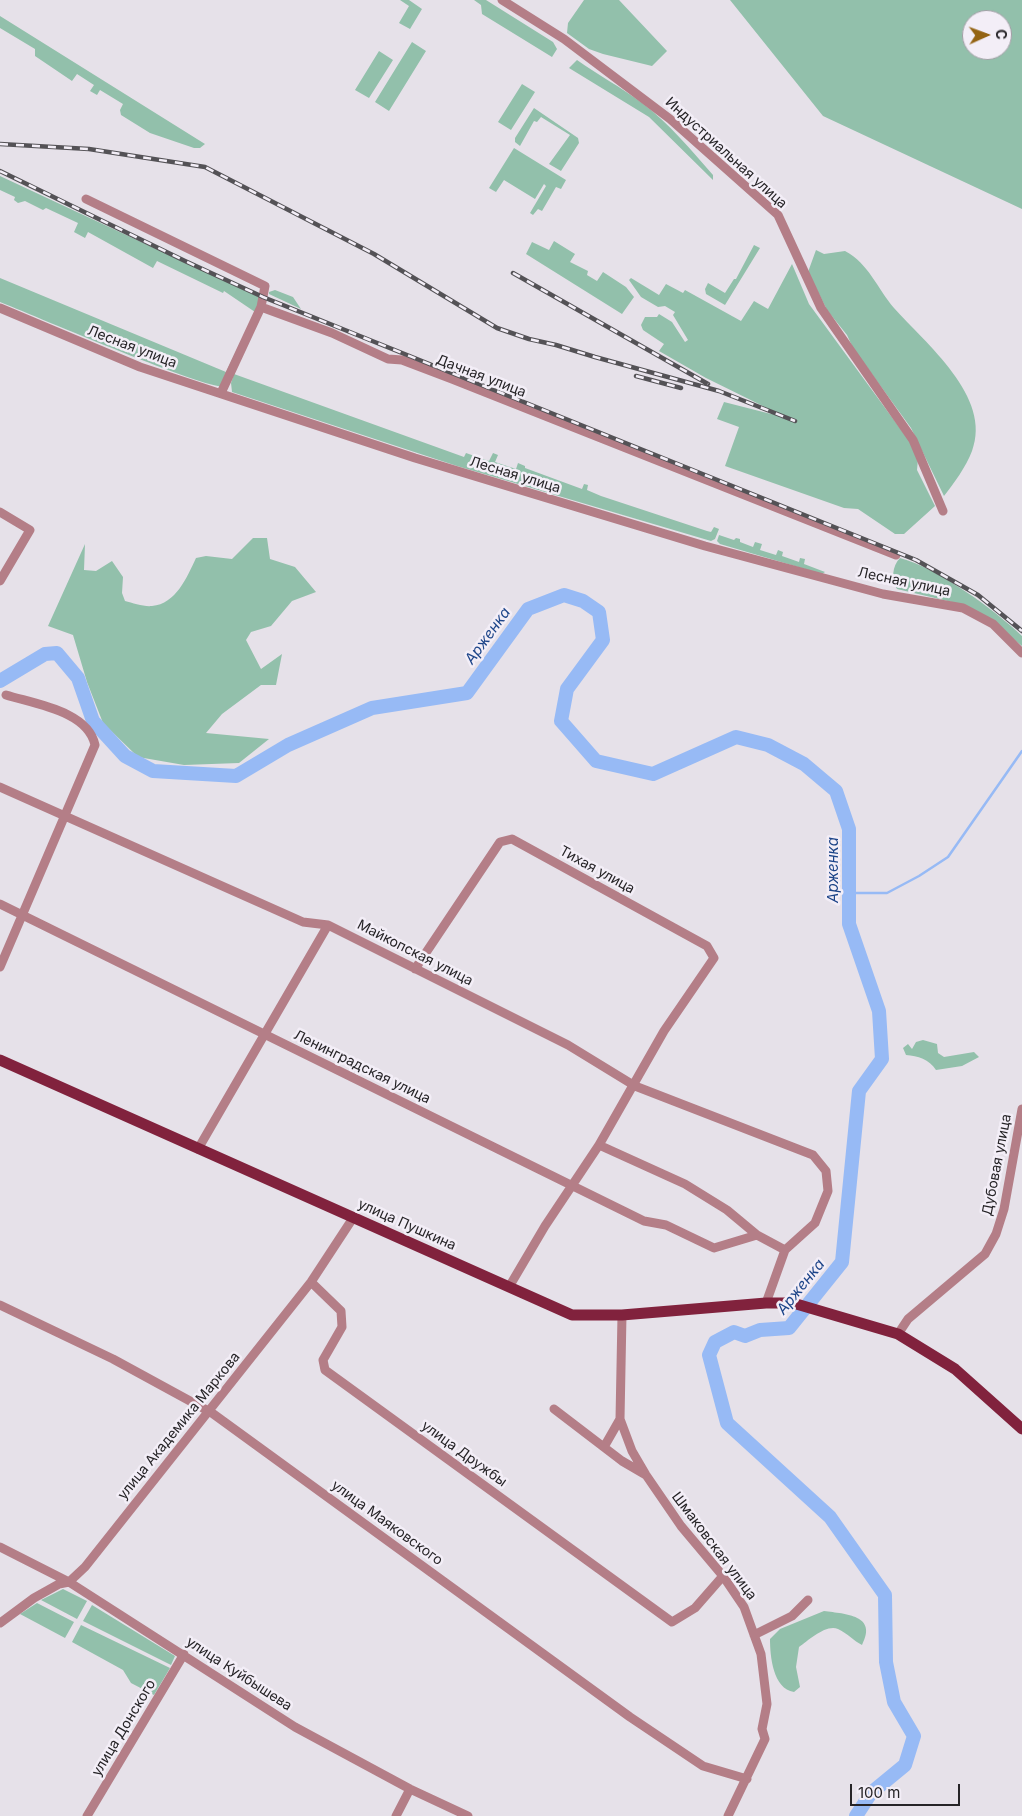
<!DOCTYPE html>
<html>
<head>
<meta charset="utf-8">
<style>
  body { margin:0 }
  #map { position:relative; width:1022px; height:1816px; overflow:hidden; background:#e6e1e9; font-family:Inter,sans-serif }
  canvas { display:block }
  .north { position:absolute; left:962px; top:10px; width:50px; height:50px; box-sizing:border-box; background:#f3eef7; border:1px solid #a19da4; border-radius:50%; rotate:88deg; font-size:14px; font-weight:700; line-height:20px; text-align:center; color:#262427 }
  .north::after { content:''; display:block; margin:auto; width:18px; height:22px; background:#946413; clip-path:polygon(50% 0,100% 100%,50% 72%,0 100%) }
  .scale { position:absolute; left:850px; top:1784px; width:110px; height:22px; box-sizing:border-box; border:2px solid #262427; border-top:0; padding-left:6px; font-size:15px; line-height:18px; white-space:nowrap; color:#262427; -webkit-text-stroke:4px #f3eef7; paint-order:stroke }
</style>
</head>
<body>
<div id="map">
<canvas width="1022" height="1816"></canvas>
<div class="north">С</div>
<div class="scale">100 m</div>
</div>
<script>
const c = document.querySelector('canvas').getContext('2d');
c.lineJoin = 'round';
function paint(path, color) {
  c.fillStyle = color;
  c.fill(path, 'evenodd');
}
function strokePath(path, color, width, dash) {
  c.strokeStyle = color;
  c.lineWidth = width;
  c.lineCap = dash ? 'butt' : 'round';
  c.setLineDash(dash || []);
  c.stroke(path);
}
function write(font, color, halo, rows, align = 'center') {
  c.font = font + ' Inter,sans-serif';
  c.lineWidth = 5;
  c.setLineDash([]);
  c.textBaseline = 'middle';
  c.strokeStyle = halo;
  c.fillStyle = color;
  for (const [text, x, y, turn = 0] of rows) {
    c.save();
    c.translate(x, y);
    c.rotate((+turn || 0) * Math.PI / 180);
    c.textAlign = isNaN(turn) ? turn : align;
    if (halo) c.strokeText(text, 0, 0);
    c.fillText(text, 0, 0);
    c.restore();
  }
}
paint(new Path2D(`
  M 400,0 L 409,0 L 422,9 L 410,29 L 399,23 L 409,6 Z
  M 474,0 L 486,0 L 553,42 L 557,49 L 552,57 L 482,14 L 481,5 Z
  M 584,0 L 619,0 L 667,51 L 652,66 L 603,54 L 589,49 L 567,33 L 568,23 Z
  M 730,0 L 1022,0 L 1022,209 L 823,116 ZM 972,20 L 1002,20 L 1002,50 L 972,50 Z
  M 0,16 L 205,144 L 200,148 L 194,148 L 150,133 L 121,115 L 120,110 L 123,104 L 100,90 L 97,95 L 90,91 L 94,85 L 77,74 L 72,81 L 35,56 L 35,49 L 0,28 Z
  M 412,42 L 426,51 L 389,111 L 375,102 Z
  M 379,51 L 393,60 L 369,98 L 355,90 Z
  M 577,60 C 598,75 621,87 642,103 C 669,123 691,150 713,175 L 713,180 L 649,117 L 569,68 Z
  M 522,84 L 535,92 L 511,130 L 498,122 Z
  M 534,108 L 578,138 L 579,143 L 561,171 L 549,164 L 570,135 L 541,117 L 537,122 L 534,121 L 520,146 L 515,142 L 515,138 Z
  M 514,148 L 566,180 L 561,189 L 556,187 L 542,211 L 538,209 L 533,215 L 530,213 L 546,186 L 544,184 L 535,199 L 504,180 L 496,192 L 489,188 Z
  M 0,176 L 261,298 L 222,386 C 207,390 28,313 0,302 L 0,278 L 226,372 L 255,312 L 224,291 L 223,293 L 157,261 L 153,268 L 88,232 L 85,238 L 74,232 L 78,223 L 46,208 L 43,210 L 25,201 L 18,203 L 14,200 L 15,197 L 0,190 Z
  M 554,241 L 575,254 L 570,262 L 588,271 L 587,275 L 597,281 L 603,272 L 626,287 L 634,297 L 622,314 L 526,254 L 532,242 L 549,250 Z
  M 754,245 L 760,248 L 725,305 L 706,294 L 705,289 L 708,283 L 725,293 L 734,279 L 736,279 Z
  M 816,250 L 824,254 L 845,251 C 869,264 877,288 894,308 C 925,343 993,397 972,451 C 966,467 954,483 944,496 L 911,428 L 853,348 L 847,335 L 827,310 L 808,272 Z
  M 792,264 L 809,304 L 910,442 L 918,459 L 917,470 L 935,506 L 904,534 L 895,534 L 858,509 L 844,508 L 725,466 L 739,427 L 717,419 L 724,402 L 771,414 L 773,411 L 706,378 L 659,351 L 664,344 L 643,330 L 641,325 L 645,317 L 657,317 L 659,314 L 672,322 L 685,342 L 688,340 L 673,315 L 675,312 L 665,306 L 658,307 L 641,297 L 629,280 L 631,278 L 659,295 L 666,284 L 683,293 L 685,290 L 741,321 L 754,301 L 768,309 Z
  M 275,290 L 293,297 L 301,309 L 269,294 L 269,292 Z
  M 234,374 L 464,457 L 466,453 L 489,461 L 493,453 L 498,455 L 495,462 L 516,469 L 518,463 L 525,466 L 525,468 L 582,489 L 584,484 L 588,485 L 587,490 L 601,496 L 707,531 L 711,532 L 714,527 L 719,529 L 715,539 L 711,541 L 457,466 L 232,392 L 231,383 Z
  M 719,535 L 734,540 L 736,538 L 740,539 L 740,542 L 753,547 L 755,542 L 762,544 L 760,550 L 776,555 L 778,550 L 783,552 L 782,556 L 799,562 L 800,558 L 805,559 L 804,564 L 825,572 L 822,574 L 720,544 L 717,541 Z
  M 253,538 L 267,538 L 270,559 L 295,567 L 316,592 L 292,601 L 271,626 L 251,632 L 246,640 L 261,669 L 282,654 L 276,685 L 261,685 L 222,714 L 206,733 L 269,739 L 239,763 L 184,765 L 138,757 L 103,723 L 87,682 L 73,635 L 48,626 L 85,544 L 84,570 L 96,571 L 112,561 L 123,577 L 122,593 L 125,601 C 133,603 144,607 152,606 C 176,604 187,577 196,558 L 206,556 L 232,559 Z
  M 900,558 C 937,568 994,609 1022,636 L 1022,646 L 982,614 L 956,603 L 897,589 C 891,580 892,566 900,558 Z
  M 923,1040 L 937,1044 L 938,1053 L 944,1057 L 974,1052 L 979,1057 L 962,1066 L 936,1070 C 929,1059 918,1056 906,1055 L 903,1048 L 908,1044 L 912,1049 L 916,1042 Z
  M 63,1589 L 87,1601 L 77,1619 L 41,1600 Z
  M 37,1603 L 74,1622 L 65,1638 L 20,1614 Z
  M 92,1605 L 175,1656 L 171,1665 L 83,1621 Z
  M 824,1611 C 846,1614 878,1615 862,1645 C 854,1641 847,1633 838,1629 C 826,1624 809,1640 799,1647 L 796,1667 L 800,1687 L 794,1692 C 773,1689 770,1656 770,1639 L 780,1629 Z
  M 81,1625 L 170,1668 L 154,1695 L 131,1683 L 123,1670 L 72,1642 Z`), '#92c0ab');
strokePath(new Path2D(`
  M 849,893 L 887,893 L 919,876 L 948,857 L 1022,751`), '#97baf5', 2.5);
strokePath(new Path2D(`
  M 0,681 L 45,654 L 57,653 L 78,678 L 93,721 L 125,756 L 153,771 L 236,776 L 288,745 L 372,708 L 467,693 L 528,609 L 564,595 L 583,601 L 599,612 L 603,640 L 567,689 L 561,721 L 596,761 L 653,774 L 736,737 L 768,745 L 804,764 L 836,791 L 849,829 L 849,924 L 879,1011 L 882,1059 L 859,1091 L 842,1262 L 789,1328 L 760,1330 L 745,1336 L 734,1332 L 715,1342 L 709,1355 L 727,1423 L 830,1517 L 885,1595 L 886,1662 L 894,1702 L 914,1736 L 905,1765 L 871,1793 L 856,1816`), '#97baf5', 14);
strokePath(new Path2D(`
  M 502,0 L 564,39 L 670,119 L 778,215 L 821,308 L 913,440 L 943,511
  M 86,199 L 265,286 L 261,307 L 332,333 L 388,359 L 402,360 L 452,379 L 896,555
  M 0,308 L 140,367 L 415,458 L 705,546 L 883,594 L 963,608 L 993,624 L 1022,653
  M 221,393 L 261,307
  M 0,512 L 30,530 L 0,581
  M 0,787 L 303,922 L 328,925 L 568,1045 L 635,1086 L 813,1155 L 826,1171 L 828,1191 L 815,1223 L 785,1250
  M 0,904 L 644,1221 L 666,1225 L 714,1248 L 757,1235
  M 0,967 L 95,745 C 88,711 35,704 6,695
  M 415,969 L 500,842 L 512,839 L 707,946 L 714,958 L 664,1031 L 599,1145 L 545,1226 L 509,1287
  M 599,1145 L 685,1184 L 727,1210 L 757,1235 L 785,1250 L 766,1303
  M 198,1149 L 328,925
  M 311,1282 L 341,1311 L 342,1327 L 323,1360 L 325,1370 L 672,1622 L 695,1608 L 723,1576
  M 0,1305 L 113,1359 L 212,1413 L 630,1717 L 703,1766 L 747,1779
  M 622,1315 L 620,1419 L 632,1451 L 646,1475 L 681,1526 L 723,1576 L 744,1607 L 761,1654 L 767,1704 L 762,1729 L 765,1739 L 728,1816
  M 898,1334 L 908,1319 L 985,1254 L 996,1234 L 1004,1209 L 1022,1109
  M 554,1409 L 622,1461 L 646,1475
  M 604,1447 L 620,1419
  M 0,1547 L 69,1582 L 295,1727 L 410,1789 L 468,1816
  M 0,1623 L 34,1598 L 59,1584 L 69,1582 L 85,1567 L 311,1282 L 353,1218
  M 754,1635 L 792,1616 L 808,1600
  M 87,1816 L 184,1654
  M 396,1816 L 410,1789`), '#b47e87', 9);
strokePath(new Path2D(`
  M 0,1060 L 572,1315 L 622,1315 L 766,1303 L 793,1303 L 898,1334 L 955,1369 L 1022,1429`), '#81223d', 11);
const rail = new Path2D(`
  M 0,144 L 89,149 L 205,167 L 374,254 L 497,328 L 529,339 L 556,345 L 595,357 L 719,391 L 795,421
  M 0,171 L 185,261 L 263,297 L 916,560 L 978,595 L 1022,631
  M 513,273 L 708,384
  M 636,376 L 681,388`);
strokePath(rail, '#545256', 4.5);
strokePath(rail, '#f3eef7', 2.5, [8]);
write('14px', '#262427', '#f3eef7', [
  ["Индустриальная улица",726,153,42],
  ["Лесная улица",132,347,21],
  ["Дачная улица",481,376,21],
  ["Лесная улица",515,475,17],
  ["Лесная улица",904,582,12],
  ["Тихая улица",597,870,29],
  ["Майкопская улица",415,953,27],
  ["Ленинградская улица",362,1067,26],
  ["Дубовая улица",997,1165,-79],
  ["улица Пушкина",407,1225,24],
  ["улица Академика Маркова",179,1426,-51],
  ["улица Дружбы",464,1454,36],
  ["улица Маяковского",387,1523,36],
  ["Шмаковская улица",714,1546,53],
  ["улица Куйбышева",239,1674,33],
  ["улица Донского",124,1728,-59]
]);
write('italic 15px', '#1c4488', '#f3eef7', [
  ["Арженка",488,636,-54],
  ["Арженка",833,870,-90],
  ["Арженка",801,1287,-51]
]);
</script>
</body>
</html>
